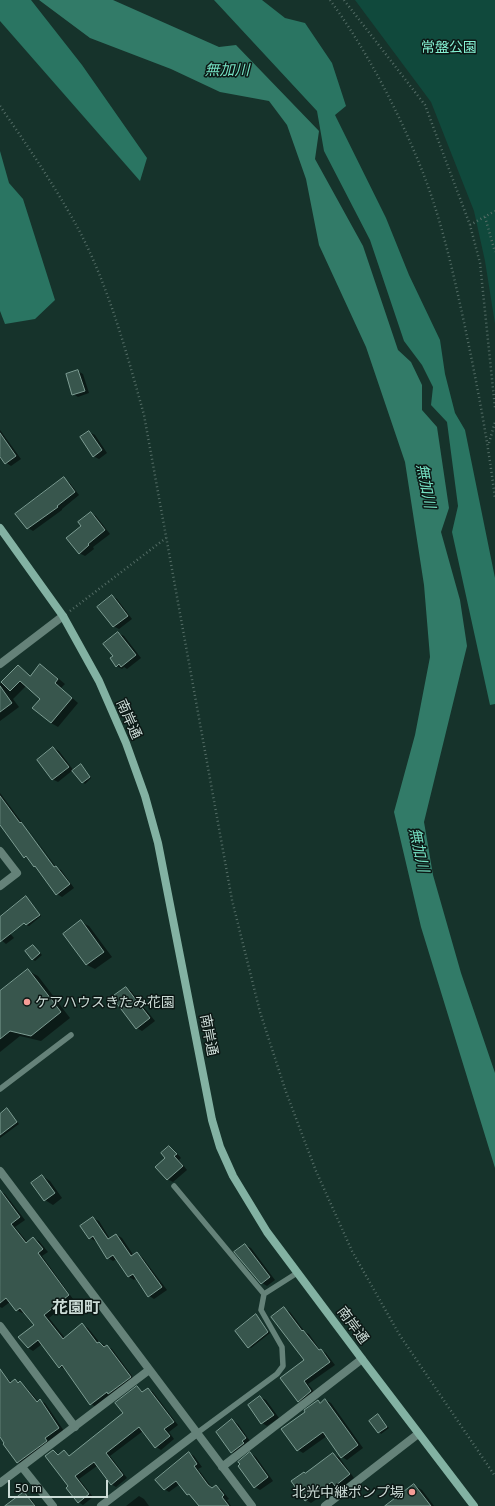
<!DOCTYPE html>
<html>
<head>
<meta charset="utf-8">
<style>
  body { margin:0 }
  #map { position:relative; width:495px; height:1506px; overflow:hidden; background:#16332b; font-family:"Exo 2",sans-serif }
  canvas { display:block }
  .scale { position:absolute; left:8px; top:1480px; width:100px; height:18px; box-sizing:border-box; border:2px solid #ccdcd7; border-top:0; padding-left:5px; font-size:12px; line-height:14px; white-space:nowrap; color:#ccdcd7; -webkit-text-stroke:3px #0c1815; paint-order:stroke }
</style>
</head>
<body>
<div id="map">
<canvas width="495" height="1506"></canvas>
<div class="scale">50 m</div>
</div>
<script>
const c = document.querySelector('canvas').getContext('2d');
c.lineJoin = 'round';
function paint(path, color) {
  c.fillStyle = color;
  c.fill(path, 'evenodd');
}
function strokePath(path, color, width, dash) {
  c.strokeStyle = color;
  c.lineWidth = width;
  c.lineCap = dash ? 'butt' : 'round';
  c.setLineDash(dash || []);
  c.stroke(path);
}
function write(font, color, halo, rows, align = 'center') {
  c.font = font + ' "Exo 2","Noto Sans JP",sans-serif';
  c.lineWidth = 3;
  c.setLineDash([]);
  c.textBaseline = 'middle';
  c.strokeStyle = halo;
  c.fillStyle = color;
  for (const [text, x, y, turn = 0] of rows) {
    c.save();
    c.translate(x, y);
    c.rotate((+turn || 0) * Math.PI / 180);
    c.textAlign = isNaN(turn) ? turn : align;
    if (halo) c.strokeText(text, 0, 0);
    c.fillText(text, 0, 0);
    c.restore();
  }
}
paint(new Path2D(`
  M 355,0 L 495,0 L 495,324 L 485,261 L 474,211 L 431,102 Z`), '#10493c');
paint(new Path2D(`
  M 0,0 L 31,0 L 82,65 L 147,158 L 140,181 L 0,21 Z
  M 214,0 L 262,0 L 285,18 L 305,23 L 332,63 L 346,106 L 335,115 L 386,218 L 409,275 L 440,340 L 445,374 L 455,413 L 465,430 L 495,578 L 495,704 L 490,705 L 452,532 L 458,506 L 447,422 L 431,405 L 433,387 L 422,365 L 404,341 L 370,240 L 324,151 L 317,111 Z
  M 0,151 L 9,183 L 23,199 L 55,300 L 35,319 L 5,324 L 0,311 Z`), '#2a7562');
paint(new Path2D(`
  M 39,0 L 113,0 L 219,47 L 236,45 L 319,131 L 315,159 L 363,246 L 398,350 L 411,362 L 422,385 L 422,410 L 437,427 L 449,508 L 441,532 L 460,600 L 467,646 L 424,822 L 433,875 L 461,973 L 495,1073 L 495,1168 L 421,927 L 394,812 L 415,735 L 430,657 L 424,585 L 405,462 L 366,347 L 319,245 L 306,179 L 287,125 L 269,101 L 220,92 L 171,69 L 90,38 Z`), '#327b68');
paint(new Path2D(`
  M 78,371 L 83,374 L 89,393 L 78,397 L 73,394 Z
  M 0,430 L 21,459 L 11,466 L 0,459 Z
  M 89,432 L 95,435 L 107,453 L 99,459 L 93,456 Z
  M 64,479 L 69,482 L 79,495 L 62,509 L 62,510 L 33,531 L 28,528 Z
  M 91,513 L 96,516 L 110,534 L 93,547 L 94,549 L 85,556 L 79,553 L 83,526 Z
  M 112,596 L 117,599 L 132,619 L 119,629 L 113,626 Z
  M 118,633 L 124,636 L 141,658 L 127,669 L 124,667 L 122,669 L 117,666 L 114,656 Z
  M 41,665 L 47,669 L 65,684 L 61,688 L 78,703 L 58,727 L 51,723 L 41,698 L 26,686 L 13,699 L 19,707 L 0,721 L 0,684 L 18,666 L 31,676 Z
  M 54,748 L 59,751 L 74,771 L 83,767 L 91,778 L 85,784 L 73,770 L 58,782 L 52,779 Z
  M 0,793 L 23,824 L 22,824 L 56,872 L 58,871 L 25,825 L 56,867 L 61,870 L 74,888 L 62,897 L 57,894 L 30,860 L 25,857 L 0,822 Z
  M 28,899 L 41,916 L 29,926 L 26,925 Z
  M 0,922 L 14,938 L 6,944 L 0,939 Z
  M 81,922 L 89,926 L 112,957 L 95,969 L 87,965 L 64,934 Z
  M 33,946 L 42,955 L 35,961 L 32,959 Z
  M 28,971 L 38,976 L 70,1018 L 41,1041 L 20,1036 L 0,1052 L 0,992 Z
  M 126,988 L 131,991 L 155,1021 L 142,1031 L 137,1028 Z
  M 7,1110 L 19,1124 L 0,1138 L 0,1115 Z
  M 169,1147 L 174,1150 L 181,1158 L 179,1160 L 187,1170 L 173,1182 L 167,1179 L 166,1158 Z
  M 42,1176 L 50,1181 L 62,1198 L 53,1205 L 45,1200 Z
  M 0,1191 L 5,1194 L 25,1220 L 15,1227 L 28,1243 L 33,1238 L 39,1241 L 48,1252 L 42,1256 L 73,1299 L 49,1318 L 65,1338 L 82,1325 L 88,1328 L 100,1343 L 112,1349 L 135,1380 L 96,1407 L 91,1404 L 66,1369 L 60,1367 L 42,1344 L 33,1351 L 28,1348 L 35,1325 L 24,1312 L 22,1313 L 17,1310 L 10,1302 L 2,1308 L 0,1307 Z
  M 93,1218 L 99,1221 L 110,1239 L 117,1235 L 122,1238 L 134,1256 L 137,1254 L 142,1257 L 167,1290 L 154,1299 L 149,1296 L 136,1278 L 134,1280 L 129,1277 L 117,1259 L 113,1261 L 108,1258 L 96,1240 L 95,1241 L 90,1238 Z
  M 245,1245 L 251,1248 L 275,1280 L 267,1286 L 262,1283 Z
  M 284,1309 L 290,1312 L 305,1332 L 309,1334 L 320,1350 L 326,1353 L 335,1365 L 308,1384 L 316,1394 L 304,1404 L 298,1401 L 306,1360 Z
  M 256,1315 L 270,1333 L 251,1348 L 249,1347 Z
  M 5,1377 L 12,1382 L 15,1380 L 25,1386 L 39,1402 L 40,1401 L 45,1403 L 64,1431 L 23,1465 L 18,1462 L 0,1437 L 0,1382 Z
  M 137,1387 L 144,1392 L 148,1389 L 153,1392 L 178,1425 L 169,1432 L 174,1439 L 161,1450 L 156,1447 L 143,1431 L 110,1456 L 127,1478 L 116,1487 L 111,1484 L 97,1466 L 79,1479 L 93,1497 L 83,1505 L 78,1502 L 53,1451 L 60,1455 L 64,1452 L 70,1456 L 124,1413 Z
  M 260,1397 L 266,1400 L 279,1418 L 267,1426 L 262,1423 Z
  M 325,1400 L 331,1403 L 363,1448 L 347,1460 L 342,1457 L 327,1436 L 303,1453 L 298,1450 L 306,1412 L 318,1401 L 321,1403 Z
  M 378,1416 L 389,1428 L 381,1434 L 371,1421 Z
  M 232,1420 L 238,1424 L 250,1441 L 237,1455 L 232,1452 Z
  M 189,1453 L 194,1456 L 202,1467 L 198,1469 L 213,1489 L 216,1486 L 221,1489 L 229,1499 L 227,1500 L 231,1506 L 200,1506 L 193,1497 L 188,1494 L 180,1484 L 169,1492 L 164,1489 Z
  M 250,1453 L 256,1457 L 273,1481 L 260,1490 L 255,1487 Z
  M 333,1454 L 339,1457 L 354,1478 L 341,1488 L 337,1485 L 311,1503 L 306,1500 L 306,1474 Z
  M 414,1485 L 422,1490 L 434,1506 L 397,1506 Z
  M 24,1493 L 29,1496 L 36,1506 L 13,1506 Z
  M 139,1496 L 144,1499 L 149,1506 L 126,1506 Z`), '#0007');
const building = new Path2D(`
  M 78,370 L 85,391 L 72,395 L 66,374 Z
  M 89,431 L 102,450 L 93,457 L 80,437 Z
  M 0,433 L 16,456 L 5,464 L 0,457 Z
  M 64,477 L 75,492 L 57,506 L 58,507 L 27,529 L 15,514 Z
  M 91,512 L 105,530 L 88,544 L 89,545 L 79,554 L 66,538 L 81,526 L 78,522 Z
  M 112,595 L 128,616 L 113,627 L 97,607 Z
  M 118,632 L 136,655 L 121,667 L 119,664 L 116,667 L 110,658 L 113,656 L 103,644 Z
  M 40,664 L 58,679 L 55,683 L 72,698 L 51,723 L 32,708 L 40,699 L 20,681 L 10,691 L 1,682 L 18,665 L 30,676 Z
  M 0,686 L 12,703 L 0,712 Z
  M 53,747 L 69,767 L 52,780 L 37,760 Z
  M 81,764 L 90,777 L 82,783 L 72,771 Z
  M 0,796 L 20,823 L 21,822 L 54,867 L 56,866 L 70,884 L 56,895 L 35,866 L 34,867 L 26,856 L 24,858 L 0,825 Z
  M 26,896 L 40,915 L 26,925 L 24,923 L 0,942 L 0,917 Z
  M 81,920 L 104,952 L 86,965 L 63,934 Z
  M 33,945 L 40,953 L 32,960 L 25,951 Z
  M 28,969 L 61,1012 L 31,1036 L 10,1031 L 0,1039 L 0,991 Z
  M 126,987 L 150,1018 L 136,1029 L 112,997 Z
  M 7,1108 L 17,1122 L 0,1135 L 0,1114 Z
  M 169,1146 L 177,1154 L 174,1156 L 183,1166 L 167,1180 L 155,1167 L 165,1158 L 161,1153 Z
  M 42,1175 L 55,1193 L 44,1201 L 31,1183 Z
  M 0,1190 L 20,1217 L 11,1224 L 26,1243 L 33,1237 L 43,1249 L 38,1253 L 69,1295 L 44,1315 L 63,1339 L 82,1323 L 97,1343 L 99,1342 L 104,1347 L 107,1345 L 131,1377 L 108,1394 L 107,1392 L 90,1405 L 62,1365 L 59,1368 L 38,1340 L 28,1348 L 18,1337 L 34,1325 L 20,1308 L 16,1311 L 6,1298 L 0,1303 Z
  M 93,1217 L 108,1239 L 116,1234 L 131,1256 L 137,1252 L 162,1287 L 148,1297 L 133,1274 L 128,1277 L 113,1255 L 107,1259 L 93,1236 L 89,1239 L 80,1226 Z
  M 245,1244 L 270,1277 L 261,1284 L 234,1252 Z
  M 284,1307 L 302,1331 L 303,1330 L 319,1350 L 321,1349 L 330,1362 L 304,1381 L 311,1391 L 298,1402 L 280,1378 L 304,1360 L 271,1317 Z
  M 256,1314 L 268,1332 L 248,1348 L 235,1331 Z
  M 0,1369 L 10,1383 L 15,1379 L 18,1383 L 20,1381 L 37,1402 L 40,1399 L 59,1428 L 45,1438 L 47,1441 L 17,1463 L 3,1444 L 4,1443 L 0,1437 Z
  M 137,1386 L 142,1392 L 148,1388 L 174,1422 L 164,1429 L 170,1436 L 155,1448 L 139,1427 L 106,1453 L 123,1475 L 111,1485 L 94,1462 L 75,1476 L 89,1494 L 78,1503 L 66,1488 L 68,1486 L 45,1456 L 53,1450 L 58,1455 L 64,1450 L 69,1456 L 123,1413 L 115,1403 Z
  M 260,1396 L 274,1415 L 261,1424 L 248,1405 Z
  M 325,1399 L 358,1445 L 341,1458 L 323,1432 L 297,1451 L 281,1429 L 305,1412 L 304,1410 L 318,1400 L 320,1403 Z
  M 378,1414 L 387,1427 L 378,1433 L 369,1421 Z
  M 232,1419 L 246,1438 L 242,1441 L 244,1443 L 231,1453 L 216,1432 Z
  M 189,1452 L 197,1464 L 194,1466 L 208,1485 L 212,1488 L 216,1485 L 224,1495 L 222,1497 L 229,1506 L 199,1506 L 189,1494 L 187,1495 L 176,1481 L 164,1490 L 155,1480 Z
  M 250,1452 L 268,1477 L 254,1488 L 238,1466 L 240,1464 L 238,1462 Z
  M 333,1453 L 350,1474 L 335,1486 L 332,1482 L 305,1501 L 291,1481 L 304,1472 L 305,1473 Z
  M 414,1484 L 431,1506 L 385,1506 Z
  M 24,1492 L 35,1506 L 5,1506 Z`);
paint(building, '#38564d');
strokePath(building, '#7d9d93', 1);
strokePath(new Path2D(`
  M 330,0 C 368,52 402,118 425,178 C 443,226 454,276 465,327 C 477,384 488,441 495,499
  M 344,0 L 425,105 L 470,225 L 480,263 L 495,408
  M 0,106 C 29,148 57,189 81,234 C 110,291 127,354 144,415 L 232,900 L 260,1012 L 286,1092 L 316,1171 L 352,1251 L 399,1334 L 495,1476
  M 485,217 L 495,252
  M 470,225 L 495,211
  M 489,443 L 495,422
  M 70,611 L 166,538`), '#546d66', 2.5, [1, 3]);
strokePath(new Path2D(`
  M 0,1089 L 71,1035
  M 174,1186 L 264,1294
  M 197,1433 L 277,1374 L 283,1366 L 282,1347 L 261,1310 L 264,1294 L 297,1273`), '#658279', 5.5);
strokePath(new Path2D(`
  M 0,664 L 63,616
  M 0,851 L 17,873 L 0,886
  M 0,1171 L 252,1506
  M 0,1326 L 75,1427
  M 22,1467 L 53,1506
  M 222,1467 L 362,1359
  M 0,1483 L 149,1370
  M 101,1506 L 197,1433
  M 325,1506 L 418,1434`), '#658279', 8);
strokePath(new Path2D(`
  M 0,528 L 63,616 L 99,681 L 126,743 L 145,796 L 158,843 L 212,1120 L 220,1147 L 233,1176 L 267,1232 L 362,1359 L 474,1506`), '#83b2a3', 8);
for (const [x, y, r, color] of [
  [27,1002,4,"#f59c96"],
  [412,1492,4,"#f59c96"]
]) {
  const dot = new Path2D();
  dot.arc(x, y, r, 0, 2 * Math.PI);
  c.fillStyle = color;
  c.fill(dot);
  strokePath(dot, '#0c1815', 1.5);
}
write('14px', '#85f1d3', '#0c1815', [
  ["常盤公園",449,47]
]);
write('14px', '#ccdcd7', '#0c1815', [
  ["南岸通",129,719,66],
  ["南岸通",209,1035,79],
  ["南岸通",353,1325,53]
]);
write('14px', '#ccdcd7', '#0c1815', [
  ["ケアハウスきたみ花園",35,1002],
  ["北光中継ポンプ場",404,1492,"right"]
], 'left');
write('italic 15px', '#75e1c3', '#0c1815', [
  ["無加川",227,70],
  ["無加川",426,486,79],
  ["無加川",419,850,78]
]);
write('bold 16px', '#ccdcd7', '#0c1815', [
  ["花園町",76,1308]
]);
</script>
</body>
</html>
